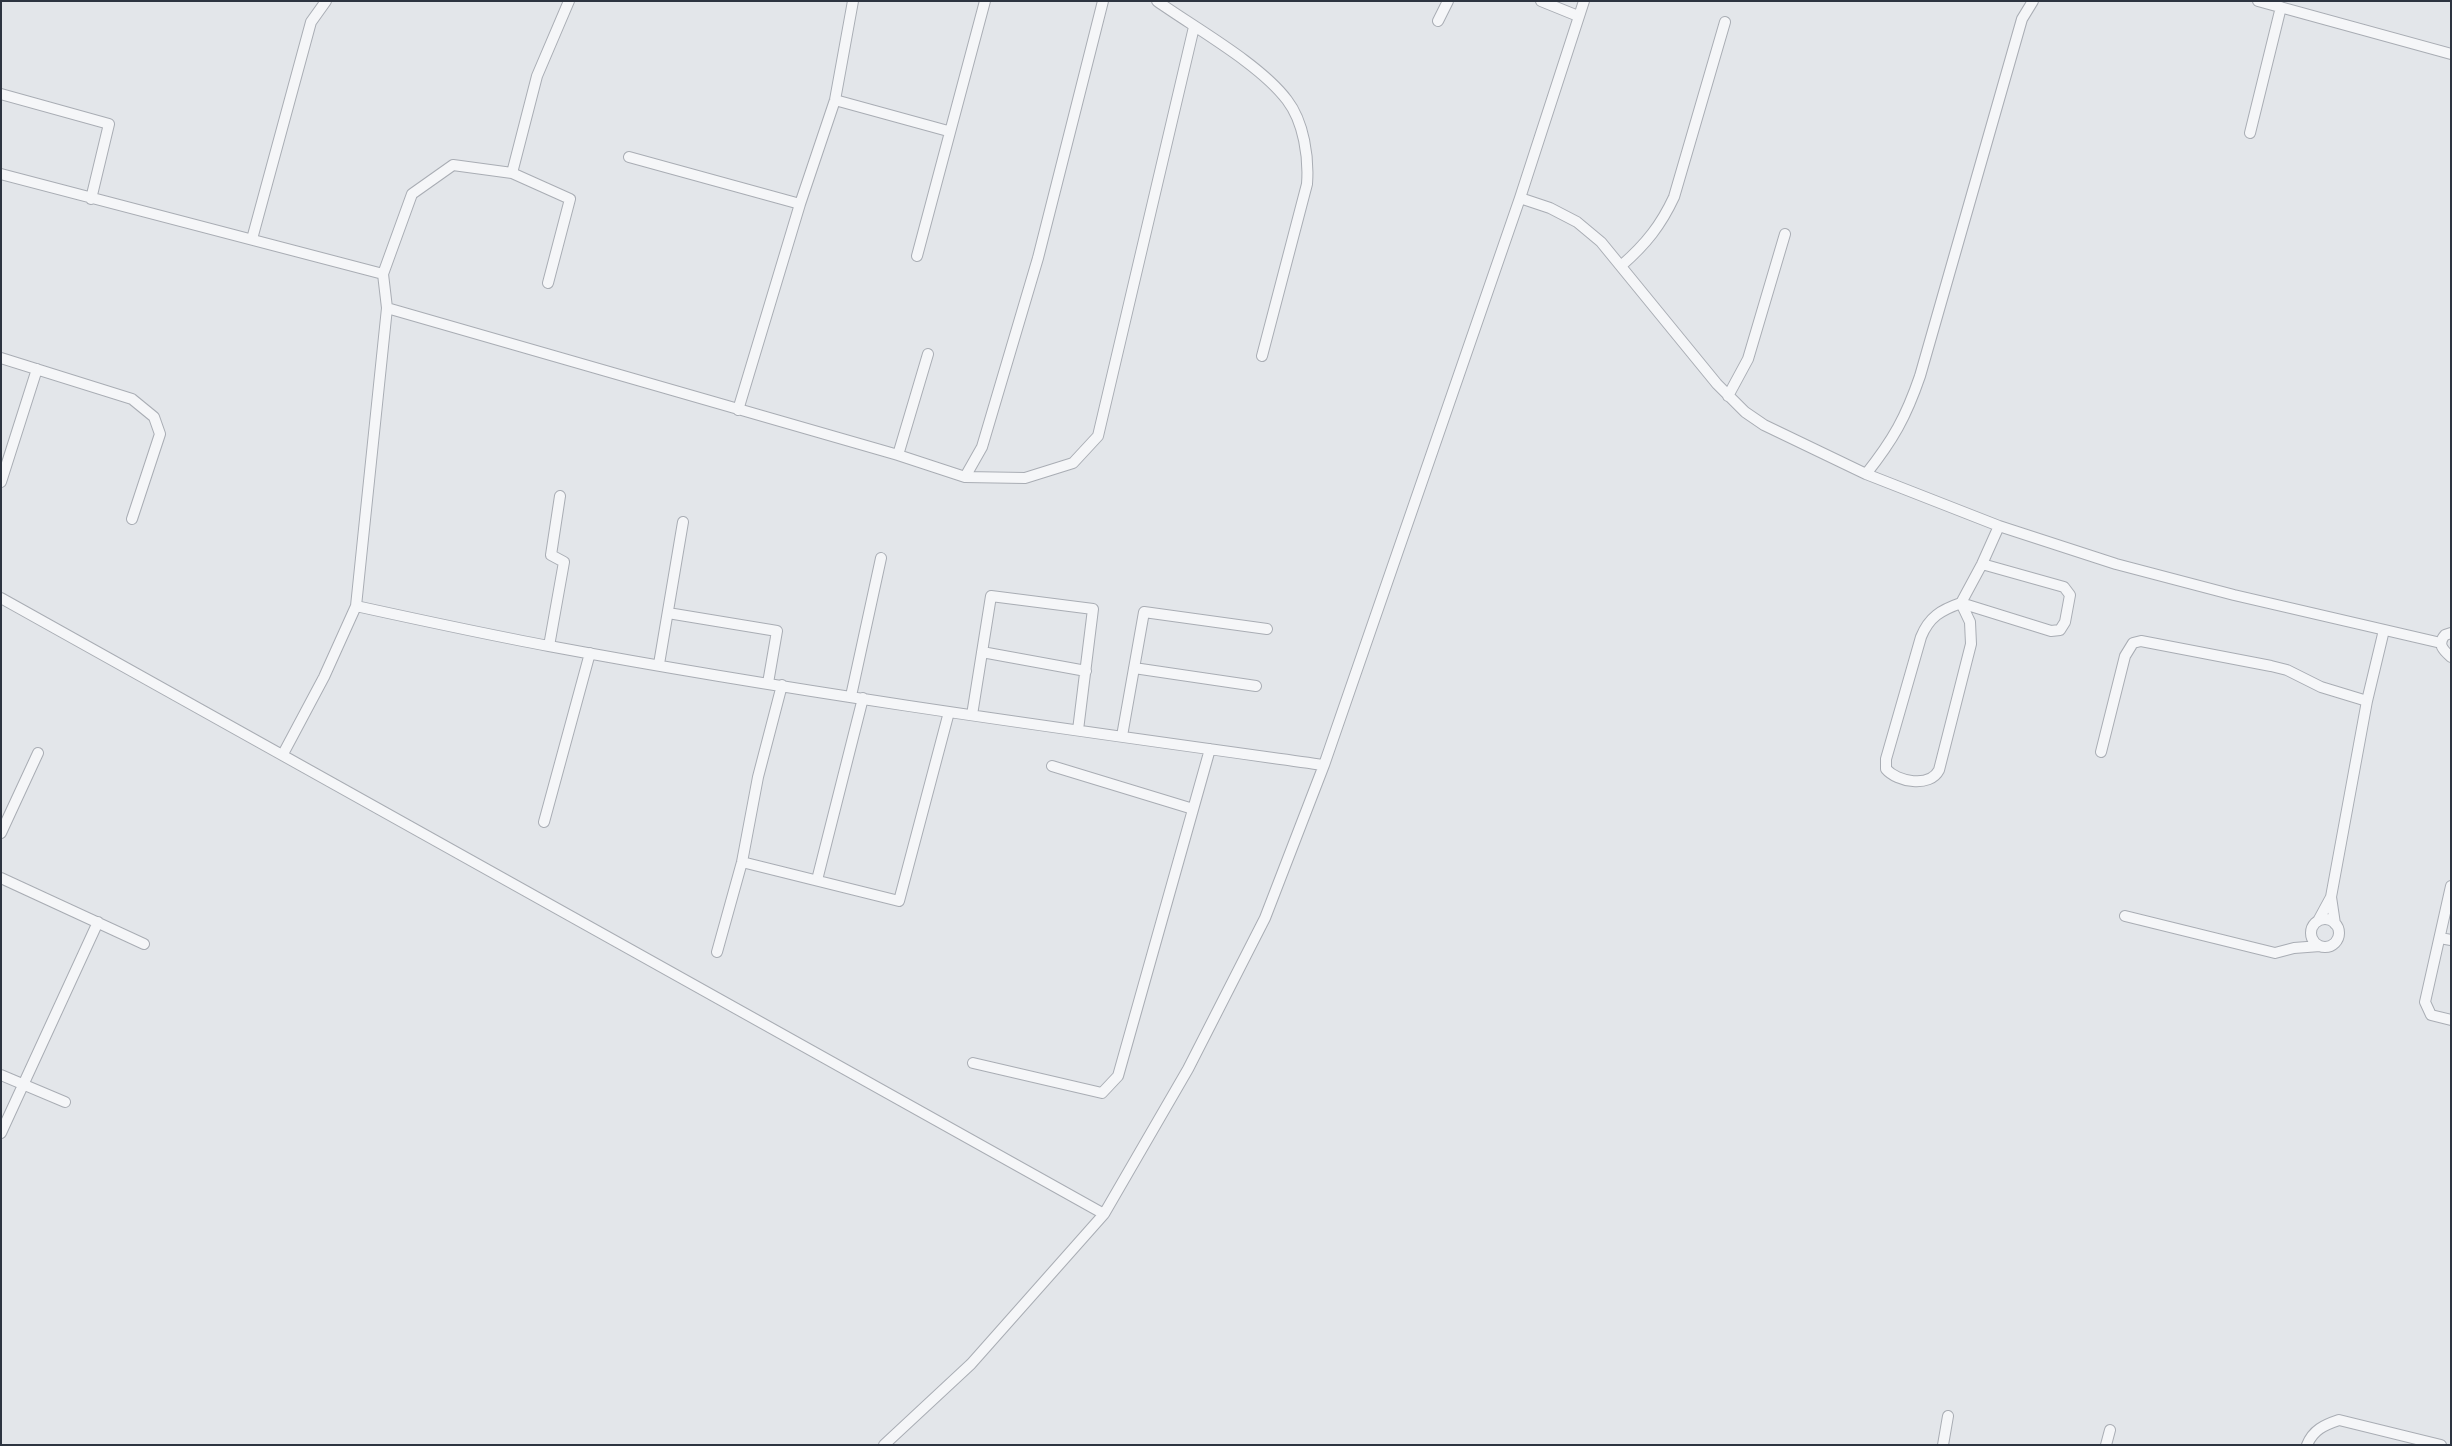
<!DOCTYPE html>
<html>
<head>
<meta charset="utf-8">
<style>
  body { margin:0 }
  #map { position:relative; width:2452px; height:1446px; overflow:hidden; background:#e3e6ea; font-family:"IBM Plex Sans",sans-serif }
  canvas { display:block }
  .frame { position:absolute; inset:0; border:2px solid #2d3440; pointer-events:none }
</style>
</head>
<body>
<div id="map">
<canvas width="2452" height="1446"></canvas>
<div class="frame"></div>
</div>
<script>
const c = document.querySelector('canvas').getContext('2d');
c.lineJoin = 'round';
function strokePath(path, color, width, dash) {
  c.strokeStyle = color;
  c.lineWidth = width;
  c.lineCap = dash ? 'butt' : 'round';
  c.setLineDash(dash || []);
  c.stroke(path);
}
const lane = new Path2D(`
  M 1157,1 C 1195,28 1260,64 1287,100 C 1304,122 1309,158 1307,184 L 1262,356
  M 1541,1 L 1578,16
  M 2258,1 L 2451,54
  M 1438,21 L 1448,1
  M 1,94 L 109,124 L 91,199
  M 835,100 L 948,131
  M 2250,133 L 2281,7
  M 629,157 L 800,204
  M 512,173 L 537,76 L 569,1
  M 1,174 L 383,274 L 387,308 L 898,455 L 965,477 L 1025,478 L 1073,463 L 1098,436 L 1194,27
  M 1520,198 L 1550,208 L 1577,222 L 1601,242 L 1717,384 L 1745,412 L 1764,425 L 1866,474 L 1999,526 L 2116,564 L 2234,595 L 2441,643
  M 252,239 L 311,22 L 326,1
  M 917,256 L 985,1
  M 1622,265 C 1646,244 1661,225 1674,197 L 1725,22
  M 383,274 L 412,194 L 453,165 L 512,173 L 570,199 L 548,283
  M 1,358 L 132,399 L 154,417 L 160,434 L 132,519
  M 1728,396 L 1748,359 L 1785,234
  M 738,410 L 800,204 L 835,100 L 853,1
  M 898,455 L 928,354
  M 1866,474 C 1893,440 1906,417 1920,376 L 2022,19 L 2033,1
  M 965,477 L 982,447 L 1038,258 L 1103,1
  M 1,482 L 37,369
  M 1,598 L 1104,1214 L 1188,1069 L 1265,918 L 1324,765 L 1520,198 L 1584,1
  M 1961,603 L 1970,622 L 1971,644 L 1939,770 C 1930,788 1897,782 1886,769 L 1886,759 L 1921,637 C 1929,617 1941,610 1961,603 L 2051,631 L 2060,630 L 2065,622 L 2070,595 L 2064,587 L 1982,564
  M 1961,603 L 1982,564 L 1999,526
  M 356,606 C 420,620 484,634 549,646 C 806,694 1065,729 1324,765
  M 668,613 L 777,631 L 768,683
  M 2451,633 L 2445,635 C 2437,644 2443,650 2451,657
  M 549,646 L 564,562 L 551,555 L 560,496
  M 982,652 L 1086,671
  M 659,664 L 683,522
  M 1134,668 L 1256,686
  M 851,696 L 881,558
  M 972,715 L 991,596 L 1093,609 L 1078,730
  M 1122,736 L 1144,612 L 1267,629
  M 2101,752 L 2125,656 L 2133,643 L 2141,641 L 2271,666 L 2287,670 L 2321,687 L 2367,701
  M 283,754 L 324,677 L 356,606 L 387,308
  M 1052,766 L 1193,809
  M 544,822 L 590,653
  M 1,833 L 38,753
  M 742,862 L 899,901 L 949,712
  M 1,878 L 144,944
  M 817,880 L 863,698
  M 2451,886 L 2425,1002 L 2431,1015 L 2451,1020
  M 2331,897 L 2335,924
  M 2125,916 L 2275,953 L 2294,948 L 2320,946
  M2311 933a14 14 0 1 1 28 0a14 14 0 1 1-28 0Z
  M 2318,921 L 2331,897 L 2367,701 L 2384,630
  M 2440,938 L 2451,940
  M 717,952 L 742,862 L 758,777 L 782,685
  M 973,1063 L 1102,1093 L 1118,1076 L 1210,749
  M 1,1075 L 65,1102
  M 1,1133 L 98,922
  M 884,1445 L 971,1364 L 1104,1214
  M 1943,1445 L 1948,1416
  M 2106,1445 L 2110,1430
  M 2307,1445 C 2313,1430 2324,1425 2339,1420 L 2441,1445`);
strokePath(lane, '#a9adb4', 12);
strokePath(lane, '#f5f6f8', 10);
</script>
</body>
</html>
